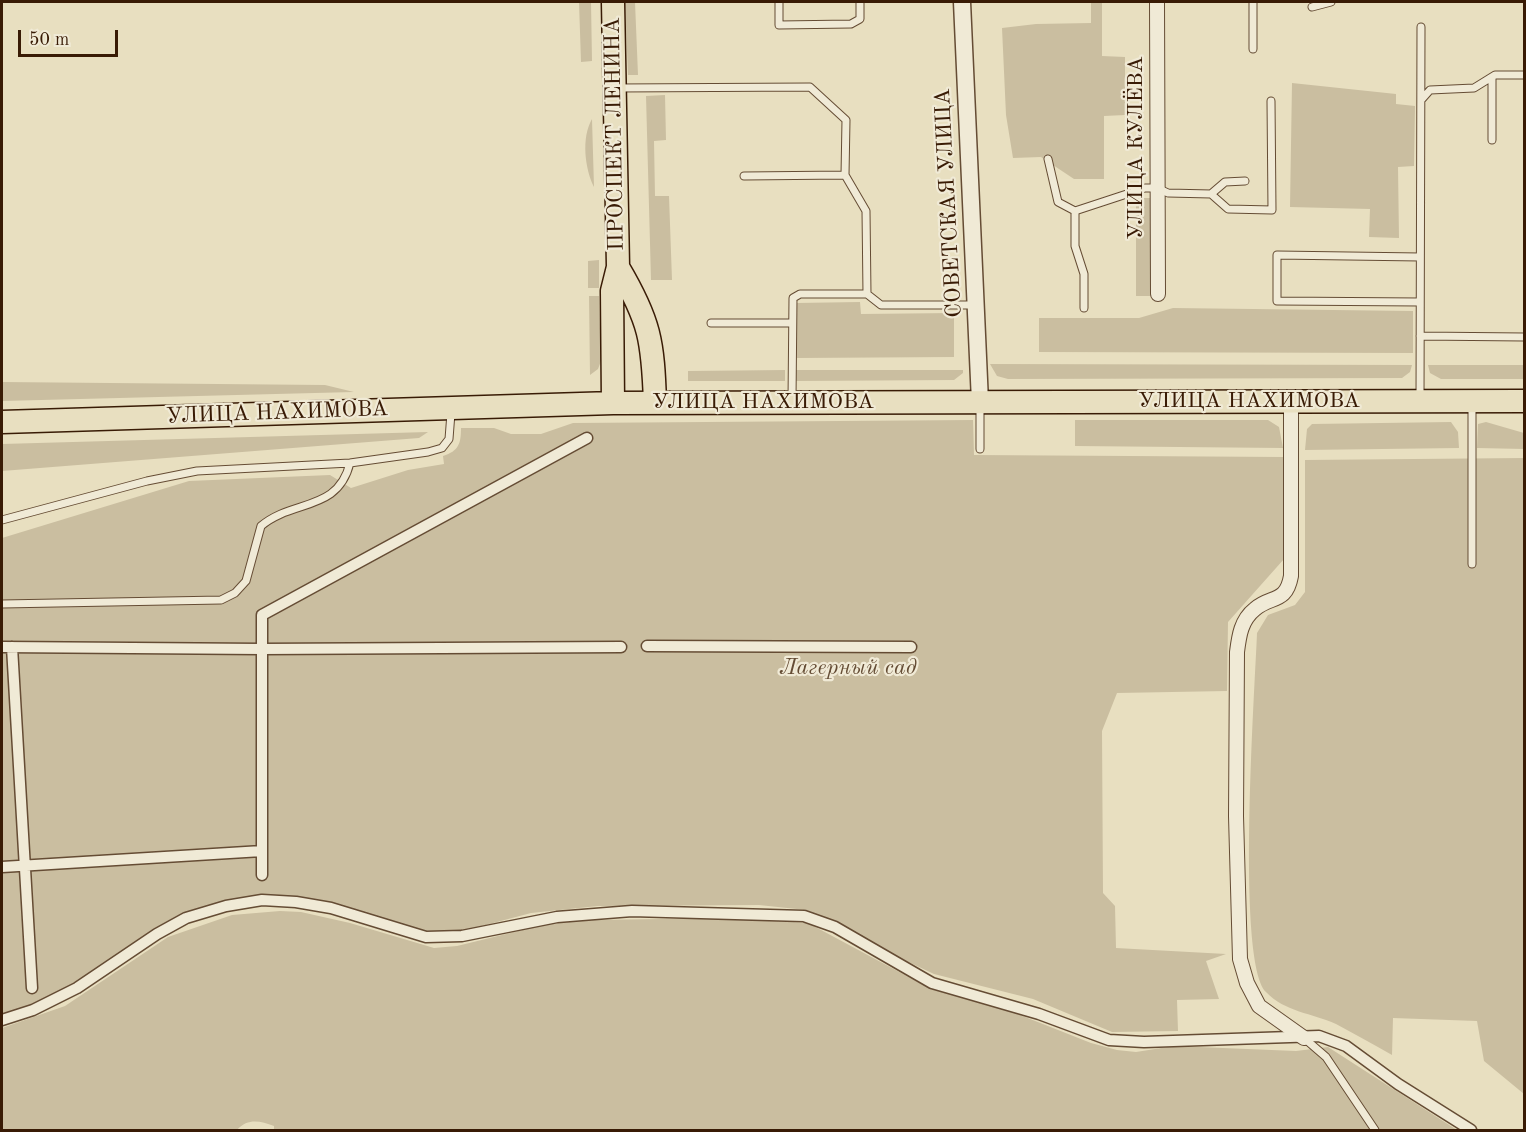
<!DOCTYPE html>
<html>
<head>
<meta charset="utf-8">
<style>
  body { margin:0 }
  #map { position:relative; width:1526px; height:1132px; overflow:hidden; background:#e8dfc0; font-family:"Old Standard TT",serif }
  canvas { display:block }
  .frame { position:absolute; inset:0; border:3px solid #391b05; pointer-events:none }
  .scale { position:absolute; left:18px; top:30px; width:100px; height:27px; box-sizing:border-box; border:3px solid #391b05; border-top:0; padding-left:8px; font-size:18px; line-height:21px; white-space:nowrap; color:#391b05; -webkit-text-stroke:4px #f0ead6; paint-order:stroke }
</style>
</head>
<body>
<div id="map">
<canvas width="1526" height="1132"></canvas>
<div class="frame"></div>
<div class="scale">50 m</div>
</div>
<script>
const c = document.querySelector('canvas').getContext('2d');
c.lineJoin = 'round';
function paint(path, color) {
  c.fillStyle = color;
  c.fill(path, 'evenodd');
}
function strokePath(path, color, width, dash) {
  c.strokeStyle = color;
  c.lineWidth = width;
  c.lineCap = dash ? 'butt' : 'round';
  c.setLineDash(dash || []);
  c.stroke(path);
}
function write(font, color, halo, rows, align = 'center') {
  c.font = font + ' "Old Standard TT",serif';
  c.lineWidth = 4.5;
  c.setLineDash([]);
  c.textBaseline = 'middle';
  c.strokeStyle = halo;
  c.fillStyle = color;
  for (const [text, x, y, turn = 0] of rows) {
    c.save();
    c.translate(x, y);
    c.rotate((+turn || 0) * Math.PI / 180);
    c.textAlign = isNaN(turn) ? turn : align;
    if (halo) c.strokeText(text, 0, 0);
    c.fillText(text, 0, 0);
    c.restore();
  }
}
paint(new Path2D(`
  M 579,2 L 591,2 L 592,61 L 581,62 Z
  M 625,2 L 635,2 L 638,75 L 628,75 Z
  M 1091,2 L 1102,2 L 1102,56 L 1125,57 L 1125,115 L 1104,116 L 1104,179 L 1074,179 L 1041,157 L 1013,158 L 1006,115 L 1002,28 L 1036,24 L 1091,23 Z
  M 1292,83 L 1396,94 L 1396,104 L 1415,106 L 1414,166 L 1398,167 L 1399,238 L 1369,237 L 1370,209 L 1290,207 Z
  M 665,95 L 666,140 L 654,141 L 655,196 L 669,196 L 672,280 L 651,280 L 646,96 Z
  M 592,119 L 594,187 C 585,169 581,138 592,119 Z
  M 1136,198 L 1152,198 L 1152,296 L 1136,296 Z
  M 599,260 L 599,288 L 588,288 L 588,261 Z
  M 589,296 L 599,296 L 601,361 L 598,369 L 590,375 Z
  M 860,302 L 861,314 L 954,313 L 954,357 L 797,358 L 796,303 Z
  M 1173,308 L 1413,311 L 1413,353 L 1039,352 L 1039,318 L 1139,318 Z
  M 990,364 L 1412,365 L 1410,372 L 1402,378 L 1008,379 L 997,376 Z
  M 1428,365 L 1524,365 L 1524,379 L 1441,379 L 1430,373 Z
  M 785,370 L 785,381 L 688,381 L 688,371 Z
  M 795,370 L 963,370 L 963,373 L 954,380 L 795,381 Z
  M 2,382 L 325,385 L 354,392 L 2,401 Z
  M 973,420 L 974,455 L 1283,457 L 1284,559 L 1228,622 L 1227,691 L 1117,693 L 1102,731 L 1103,893 L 1115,906 L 1116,948 L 1226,954 L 1206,961 L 1219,999 L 1177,1000 L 1178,1031 L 1112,1032 L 1033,999 L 934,974 L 902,959 L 836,922 L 806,910 L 759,905 L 598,906 L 531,913 L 459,932 L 436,932 L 410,929 L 309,899 L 283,896 L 256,896 L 222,901 L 180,915 L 76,984 L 47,1000 L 2,1015 L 2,538 L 189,481 L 330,475 L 351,488 L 408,470 L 444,464 L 443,456 C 459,451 461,443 461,428 L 494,428 L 511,434 L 541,434 L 573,423 Z
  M 1075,420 L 1268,420 L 1279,427 L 1283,448 L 1075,446 Z
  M 1451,422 L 1458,432 L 1459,448 L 1305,450 L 1307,429 L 1312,424 Z
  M 1486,422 L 1524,433 L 1524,449 L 1477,448 L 1478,424 Z
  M 428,432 L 419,438 L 2,471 L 2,444 Z
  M 1524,458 L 1524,1094 L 1484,1061 L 1477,1021 L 1393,1018 L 1392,1055 C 1374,1045 1355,1034 1336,1024 C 1312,1013 1285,1012 1266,992 C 1236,960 1255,689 1257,633 L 1268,615 L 1295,605 L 1305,592 L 1305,460 Z
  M 280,911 L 301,912 L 350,923 L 434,948 L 457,946 L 547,924 L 588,920 L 736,918 L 808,923 L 931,989 L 1015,1013 L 1091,1043 L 1117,1050 L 1136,1052 L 1174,1046 L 1296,1051 L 1328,1047 L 1457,1130 L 274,1130 L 274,1126 C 260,1121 248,1118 237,1130 L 2,1130 L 2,1028 L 65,1006 L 168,937 L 232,915 Z`), '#cabea0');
const service = new Path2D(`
  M 779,2 L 779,25 L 851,24 L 860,19 L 860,2
  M 1312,7 L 1331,2
  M 1253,49 L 1253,2
  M 1492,78 L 1492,140
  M 617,88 L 810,87 L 846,120 L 845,175 L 866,211 L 867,294 L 881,305 L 975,305
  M 1422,99 L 1430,90 L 1474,88 L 1495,75 L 1524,75
  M 1048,159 L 1058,202 L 1075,211
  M 744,176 L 845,175
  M 1211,194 L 1225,182 L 1245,181
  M 1420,302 L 1277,301 L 1277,255 L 1420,257
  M 1084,308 L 1084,274 L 1075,246 L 1075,211 L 1145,188 L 1157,188 L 1168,193 L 1211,194 L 1228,209 L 1272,210 L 1271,101
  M 711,323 L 791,323
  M 1420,336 L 1524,337
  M 1420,398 L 1421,27
  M 792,400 L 793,298 L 800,294 L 867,294
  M 980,404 L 980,449
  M 2,520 L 147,481 L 197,471 L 350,463 L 428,452 L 442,448 L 449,439 L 451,413
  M 1472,564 L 1472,406
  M 2,604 L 221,600 L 235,593 L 246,581 L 261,526 C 293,499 338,512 350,463
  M 1304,1038 L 1326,1057 L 1375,1130`);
const pedestrian = new Path2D(`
  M 647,646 L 911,647
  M 2,647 L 262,649 L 621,647
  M 12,647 L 32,988
  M 2,867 L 262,851
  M 262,875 L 262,615 L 587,438
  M 2,1020 L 33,1010 L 77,988 L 157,934 L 186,918 L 226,906 L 262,900 L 296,902 L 331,908 L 426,937 L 462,936 L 557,917 L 632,911 L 804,916 L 835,927 L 932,983 L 1039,1014 L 1109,1040 L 1144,1042 L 1319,1036 L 1346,1046 L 1398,1084 L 1471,1130`);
const minor = new Path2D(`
  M 1157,2 L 1158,294
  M 1291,400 L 1291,576 C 1286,604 1271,595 1255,609 C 1241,620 1239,636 1237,652 L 1236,816 L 1240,959 L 1247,983 L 1259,1006 L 1304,1038`);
const tertiary = new Path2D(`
  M 962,2 L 980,402`);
const primary = new Path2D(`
  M 613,2 L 618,267 L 612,291 L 613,403
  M 618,267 C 650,321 653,341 655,403
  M 2,422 L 613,403 L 1524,401`);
strokePath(service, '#654c34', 9);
strokePath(pedestrian, '#654c34', 13);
strokePath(minor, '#654c34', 16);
strokePath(tertiary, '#654c34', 19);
strokePath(primary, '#391b05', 25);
strokePath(service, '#f0ead6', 7);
strokePath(pedestrian, '#f0ead6', 10);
strokePath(minor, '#f0ead6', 14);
strokePath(tertiary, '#f0ead6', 16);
strokePath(primary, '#e8dfc0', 22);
write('22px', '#391b05', '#f0ead6', [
  ["ПРОСПЕКТ ЛЕНИНА",615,134,-91],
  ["УЛИЦА КУЛЁВА",1136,148,-90],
  ["СОВЕТСКАЯ УЛИЦА",949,203,-93],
  ["УЛИЦА НАХИМОВА",1249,401],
  ["УЛИЦА НАХИМОВА",763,402],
  ["УЛИЦА НАХИМОВА",277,413,-2]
]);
write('italic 22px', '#644c34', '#f0ead6', [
  ["Лагерный сад",848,668]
]);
</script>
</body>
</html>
